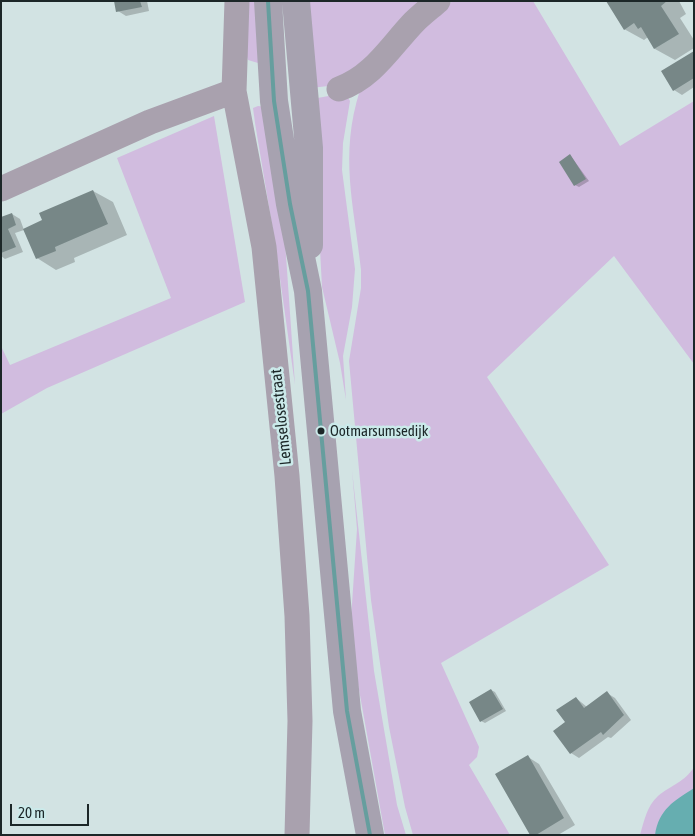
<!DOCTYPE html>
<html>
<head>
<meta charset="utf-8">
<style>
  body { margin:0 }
  #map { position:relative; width:695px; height:836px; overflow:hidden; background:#d2e3e3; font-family:"Asap Condensed",sans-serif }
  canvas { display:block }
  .frame { position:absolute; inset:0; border:2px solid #1c2728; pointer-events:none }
  .scale { position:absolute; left:10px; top:804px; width:79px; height:22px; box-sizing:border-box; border:2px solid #1c2728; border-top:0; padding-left:6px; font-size:15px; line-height:18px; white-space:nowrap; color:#1c2728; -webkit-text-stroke:4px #cbeaea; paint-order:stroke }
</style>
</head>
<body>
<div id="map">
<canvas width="695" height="836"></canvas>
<div class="frame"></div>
<div class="scale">20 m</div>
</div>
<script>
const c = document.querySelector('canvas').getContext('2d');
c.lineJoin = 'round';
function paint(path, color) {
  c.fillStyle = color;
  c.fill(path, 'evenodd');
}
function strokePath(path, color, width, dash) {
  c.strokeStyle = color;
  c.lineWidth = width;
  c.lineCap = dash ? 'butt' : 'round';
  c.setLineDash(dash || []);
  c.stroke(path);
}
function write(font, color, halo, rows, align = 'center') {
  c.font = font + ' "Asap Condensed",sans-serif';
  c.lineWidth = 5;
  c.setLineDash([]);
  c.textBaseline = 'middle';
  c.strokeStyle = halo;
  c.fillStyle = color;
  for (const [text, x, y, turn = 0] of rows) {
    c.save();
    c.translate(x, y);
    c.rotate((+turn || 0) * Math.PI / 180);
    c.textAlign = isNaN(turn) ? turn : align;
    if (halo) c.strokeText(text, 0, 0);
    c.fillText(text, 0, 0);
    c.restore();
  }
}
paint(new Path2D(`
  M 247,1 L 263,1 L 264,59 L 258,63 L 248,60 L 245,50 Z
  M 301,1 L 421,1 L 357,76 L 328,86 L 311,88 Z
  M 454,1 L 533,1 L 620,146 L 694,101 L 694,364 L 614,256 L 487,377 L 609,565 L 441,663 L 479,747 L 477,757 L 469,765 L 510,835 L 413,835 L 405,807 L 389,727 L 371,600 L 349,361 L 361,288 L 361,270 C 354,204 339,156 360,90 C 384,79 394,60 411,41 C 423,28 435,16 447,4 Z
  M 345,93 L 350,101 L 343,143 L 342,170 L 355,269 L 352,307 L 343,356 L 346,400 L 340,363 L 322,287 L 312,99 Z
  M 258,106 L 267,107 L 276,112 L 295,385 L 275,243 L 255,123 L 253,108 Z
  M 214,116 L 245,302 L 47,388 L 1,414 L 1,346 L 10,365 L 171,298 L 117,158 Z
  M 352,470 L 374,671 L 397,805 L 406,835 L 385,835 L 358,684 L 351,619 L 357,529 Z
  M 694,767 L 694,835 L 640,835 C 644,821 647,806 658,796 C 671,785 685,782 694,767 Z`), '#d1bcdf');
paint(new Path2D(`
  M 694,788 L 694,835 L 655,835 C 659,809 674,801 694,788 Z`), '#66aeb0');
paint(new Path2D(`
  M 115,1 L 147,1 L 149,11 L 126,16 L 118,11 Z
  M 607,1 L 679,1 L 686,14 L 680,18 L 694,40 L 694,48 L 675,60 L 655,49 L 648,37 L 644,40 L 624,29 Z
  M 694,53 L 694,87 L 682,95 L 674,90 Z
  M 570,155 L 589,181 L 579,187 L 575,185 Z
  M 93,191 L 113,202 L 127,235 L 74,258 L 75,262 L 56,270 L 37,258 L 44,221 Z
  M 12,214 L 20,219 L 24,230 L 15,233 L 23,252 L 5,259 L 1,256 L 1,218 Z
  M 491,690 L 495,692 L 506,711 L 485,723 L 481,721 L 471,703 Z
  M 607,693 L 615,698 L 631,720 L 611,738 L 608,737 L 579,758 L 571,753 L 566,722 L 576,698 L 587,707 Z
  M 528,757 L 539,764 L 575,825 L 558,835 L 532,835 Z`), '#0003');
paint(new Path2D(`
  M 114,1 L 140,1 L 142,7 L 116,12 Z
  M 606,1 L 667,1 L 661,6 L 679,34 L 654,49 L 641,27 L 638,29 L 634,23 L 624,30 Z
  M 694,51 L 694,78 L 673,91 L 661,71 Z
  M 570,154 L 586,179 L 574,186 L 559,162 Z
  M 93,190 L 108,224 L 55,247 L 56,251 L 36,259 L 23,229 L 42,220 L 39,213 Z
  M 12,213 L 16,225 L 8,229 L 16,247 L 1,253 L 1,217 Z
  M 491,689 L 503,709 L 480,722 L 469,702 Z
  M 607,691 L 624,715 L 603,735 L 601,732 L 570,754 L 553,731 L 565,722 L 556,710 L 576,697 L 584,708 Z
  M 528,755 L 564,818 L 536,835 L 530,835 L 495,774 Z`), '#778787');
strokePath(new Path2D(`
  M 237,1 L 234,91 L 264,247 L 287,476 L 297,616 L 300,721 L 297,835
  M 339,89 C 373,77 390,47 414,22 C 421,15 430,8 438,1
  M 1,189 L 150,122 L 234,91`), '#a9a1ae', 25);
strokePath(new Path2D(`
  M 268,1 L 274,101 L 290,204 L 308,291 L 347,711 L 370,835
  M 296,1 L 309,148 L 309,245`), '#a7a2b0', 28);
strokePath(new Path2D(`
  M 268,1 L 274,101 L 290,204 L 308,291 L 347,711 L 370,835`), '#669e9e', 4);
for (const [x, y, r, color] of [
  [321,431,4.5,"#1c2728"]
]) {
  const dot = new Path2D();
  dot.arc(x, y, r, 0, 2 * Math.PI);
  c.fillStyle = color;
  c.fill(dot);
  strokePath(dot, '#cbeaea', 2);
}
write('15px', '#1c2728', '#cbeaea', [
  ["Ootmarsumsedijk",330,431]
], 'left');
write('16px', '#1c2728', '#cbeaea', [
  ["Lemselosestraat",281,417,-96]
]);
</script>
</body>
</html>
